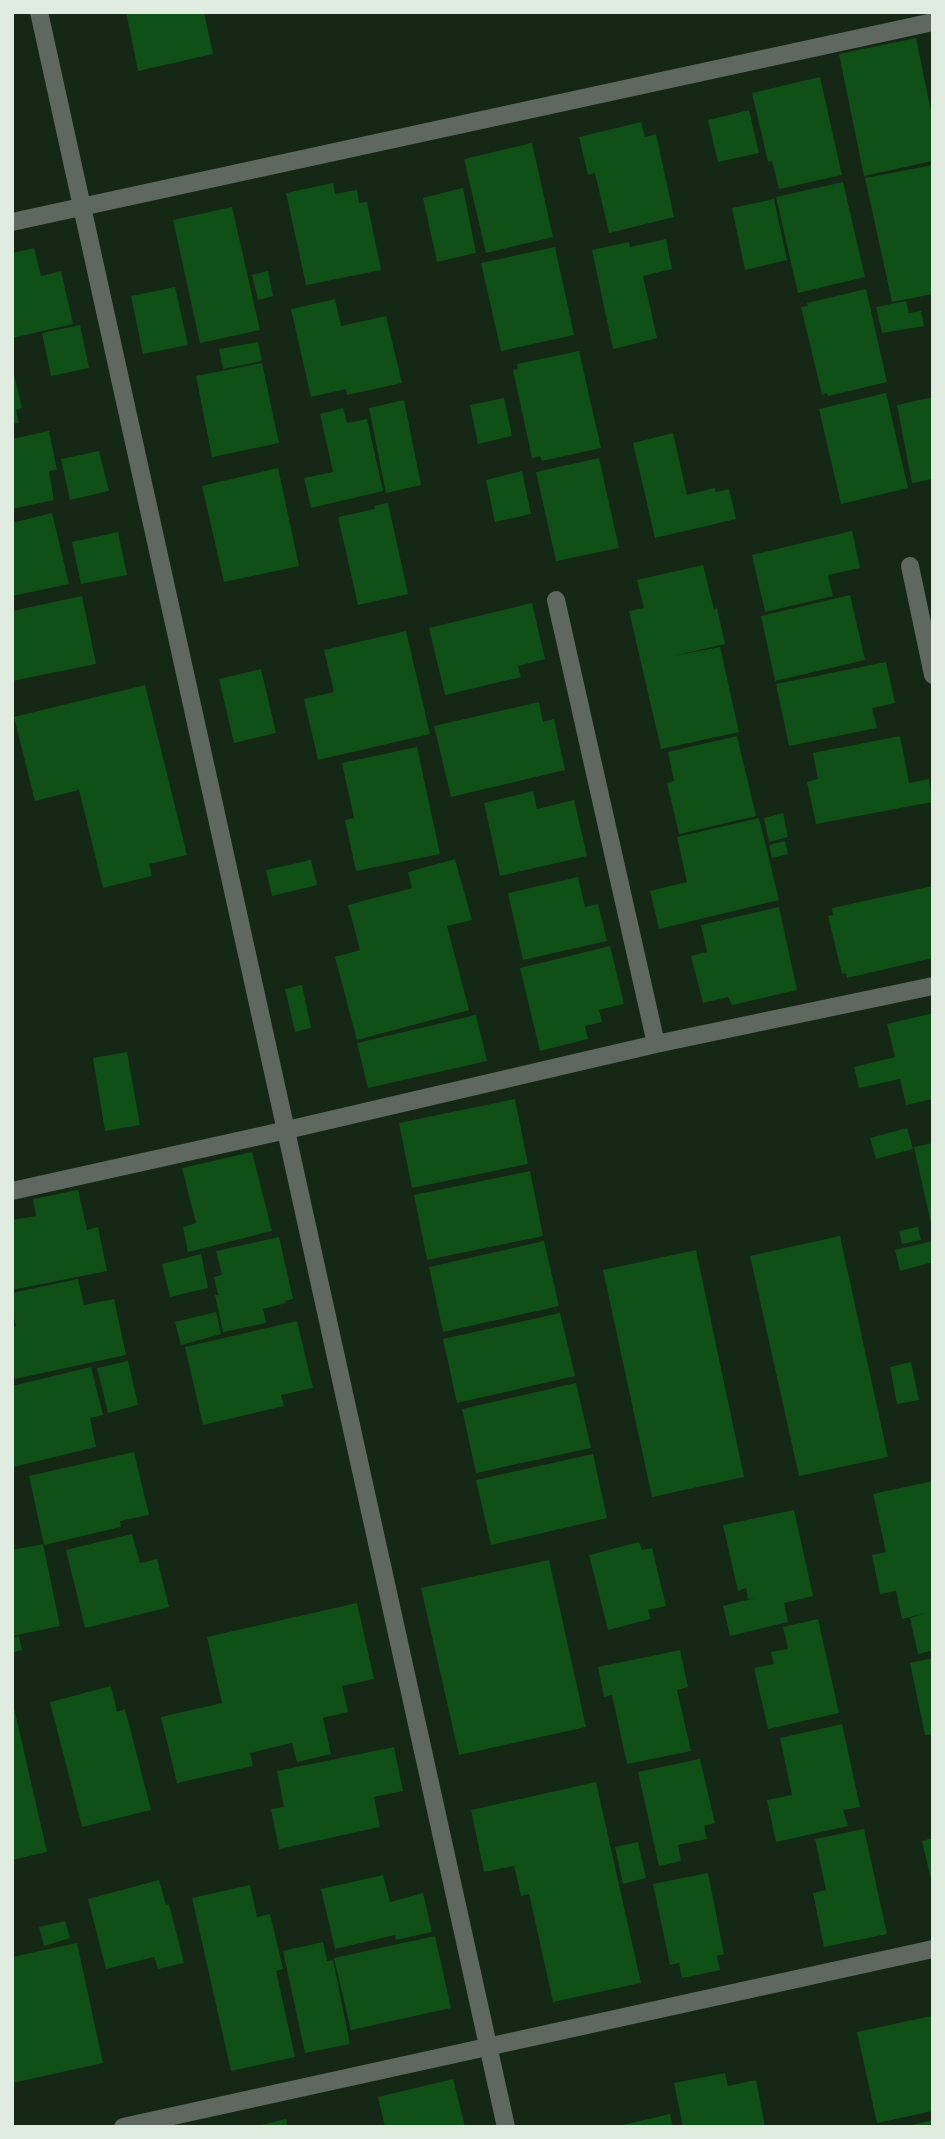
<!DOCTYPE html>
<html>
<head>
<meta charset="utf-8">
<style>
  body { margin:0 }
  #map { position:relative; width:945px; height:2139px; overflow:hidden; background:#152715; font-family:Lato,sans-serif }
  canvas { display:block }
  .frame { position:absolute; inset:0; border:14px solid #dfebdf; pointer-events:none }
</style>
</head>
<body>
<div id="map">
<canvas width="945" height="2139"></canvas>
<div class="frame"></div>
</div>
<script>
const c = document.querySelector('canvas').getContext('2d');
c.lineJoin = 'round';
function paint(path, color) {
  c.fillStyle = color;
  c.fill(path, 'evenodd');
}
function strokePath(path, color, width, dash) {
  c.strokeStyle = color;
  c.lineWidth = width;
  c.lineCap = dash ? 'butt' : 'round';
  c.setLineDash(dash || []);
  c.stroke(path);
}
paint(new Path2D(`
  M 126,12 L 204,12 L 213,54 L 138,71 Z
  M 916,38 L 933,121 L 933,161 L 864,176 L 839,54 Z
  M 820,77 L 842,175 L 779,189 L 772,161 L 768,162 L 752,93 Z
  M 749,110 L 759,153 L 718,162 L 708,120 Z
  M 641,122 L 645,137 L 656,134 L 674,217 L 609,233 L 595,173 L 588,175 L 579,137 Z
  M 532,143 L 553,237 L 486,253 L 464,159 Z
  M 933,165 L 933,294 L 892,302 L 865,178 Z
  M 843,182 L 865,277 L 798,293 L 776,197 Z
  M 333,183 L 335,194 L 357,190 L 359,203 L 367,202 L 381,270 L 306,285 L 286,193 Z
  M 463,188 L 476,253 L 437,262 L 423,198 Z
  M 774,199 L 787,260 L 745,270 L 732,208 Z
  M 232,207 L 260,330 L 200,343 L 173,220 Z
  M 666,239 L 672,269 L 643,276 L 657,338 L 613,349 L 592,250 L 629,242 L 630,247 Z
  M 555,247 L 574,335 L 501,351 L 481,263 Z
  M 34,248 L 41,276 L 61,271 L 73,324 L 12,338 L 12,253 Z
  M 268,271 L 273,296 L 258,300 L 252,275 Z
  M 175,287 L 188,345 L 143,354 L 131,296 Z
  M 866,289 L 887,382 L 828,396 L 827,393 L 822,395 L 801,307 L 808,306 L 807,303 Z
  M 335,299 L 341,326 L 386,316 L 402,383 L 347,395 L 346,389 L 311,397 L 291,309 Z
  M 906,301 L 909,313 L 921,311 L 924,326 L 882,333 L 876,307 Z
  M 80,325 L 89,368 L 51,376 L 42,333 Z
  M 258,342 L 262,361 L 223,369 L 219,349 Z
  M 579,351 L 601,448 L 542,461 L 540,456 L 532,458 L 513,370 L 518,369 L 517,364 Z
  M 262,363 L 279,443 L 212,457 L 196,376 Z
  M 12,366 L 22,408 L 16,410 L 19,423 L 12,424 Z
  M 886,393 L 908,488 L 841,504 L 819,409 Z
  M 933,397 L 933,479 L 912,483 L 897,405 Z
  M 504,398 L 512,436 L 478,444 L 470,405 Z
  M 404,400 L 421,485 L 386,493 L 369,408 Z
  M 343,408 L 347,423 L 367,419 L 383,491 L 311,508 L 304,478 L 333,472 L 320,414 Z
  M 49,431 L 57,470 L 49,471 L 54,500 L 12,509 L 12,439 Z
  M 673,433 L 687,495 L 715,488 L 716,492 L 729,489 L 736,519 L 655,538 L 633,443 Z
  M 99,451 L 109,491 L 70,500 L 61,459 Z
  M 599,458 L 619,548 L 556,561 L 536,472 Z
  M 278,468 L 299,566 L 224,582 L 202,486 Z
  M 522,471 L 531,514 L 495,522 L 486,480 Z
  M 388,503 L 408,594 L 358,605 L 338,517 L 375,509 L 374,506 Z
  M 52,513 L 69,584 L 12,596 L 12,523 Z
  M 852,531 L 860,568 L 828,575 L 833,596 L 765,612 L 752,555 Z
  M 118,532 L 127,575 L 81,584 L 72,542 Z
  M 703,565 L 714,610 L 717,608 L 725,644 L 673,656 L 720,647 L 739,732 L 661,749 L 629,611 L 644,608 L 637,580 Z
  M 850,595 L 865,660 L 775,681 L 761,616 Z
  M 82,596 L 96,664 L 12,681 L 12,611 Z
  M 532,603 L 545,659 L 518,666 L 521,677 L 445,695 L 429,628 Z
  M 406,631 L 430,734 L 318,760 L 304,699 L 334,692 L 324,650 Z
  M 886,662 L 895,703 L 872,708 L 877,728 L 789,746 L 776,684 Z
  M 261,669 L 276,733 L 234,743 L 219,679 Z
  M 145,685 L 187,855 L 149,864 L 152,876 L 103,888 L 79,790 L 35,801 L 14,717 Z
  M 539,702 L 543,722 L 554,719 L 565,770 L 451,797 L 434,726 Z
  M 737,736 L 756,816 L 679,834 L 667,783 L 674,781 L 668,752 Z
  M 900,736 L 909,783 L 929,779 L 932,802 L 816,824 L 807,782 L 818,779 L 813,753 Z
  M 417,747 L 440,854 L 356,871 L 345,820 L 354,818 L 342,763 Z
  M 533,791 L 537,809 L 574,800 L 587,856 L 500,876 L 484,803 Z
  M 783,813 L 788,837 L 769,842 L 764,818 Z
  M 759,818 L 779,900 L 659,929 L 650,891 L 687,882 L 677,837 Z
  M 785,841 L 788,854 L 772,858 L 769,845 Z
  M 455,859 L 472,920 L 447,926 L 469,1010 L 357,1040 L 335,957 L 360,950 L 348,905 L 412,888 L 408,872 Z
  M 311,860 L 317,885 L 272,896 L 266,870 Z
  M 578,877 L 585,907 L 598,904 L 607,941 L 523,960 L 508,893 Z
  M 933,886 L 933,958 L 847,978 L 846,973 L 842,974 L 828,916 L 833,915 L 832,908 Z
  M 779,907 L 797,990 L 732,1005 L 728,997 L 703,1003 L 691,956 L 707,952 L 701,925 Z
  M 610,946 L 624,1004 L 599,1010 L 602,1022 L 585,1026 L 588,1039 L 540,1051 L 520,968 Z
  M 302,985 L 311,1028 L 295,1032 L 285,989 Z
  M 933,1013 L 933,1099 L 906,1105 L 900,1079 L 859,1088 L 854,1067 L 895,1057 L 887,1024 Z
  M 476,1015 L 487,1061 L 368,1088 L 357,1043 Z
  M 127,1052 L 140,1125 L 105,1131 L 93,1058 Z
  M 515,1099 L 528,1164 L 412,1188 L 399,1123 Z
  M 907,1128 L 913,1149 L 876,1159 L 870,1138 Z
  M 933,1143 L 933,1228 L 932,1228 L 914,1147 Z
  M 252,1152 L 272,1231 L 188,1252 L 183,1227 L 196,1223 L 182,1168 Z
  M 530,1171 L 543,1236 L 427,1260 L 414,1195 Z
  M 78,1190 L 87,1230 L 98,1227 L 107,1271 L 12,1290 L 12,1220 L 36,1216 L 33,1199 Z
  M 918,1227 L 921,1240 L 902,1244 L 899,1231 Z
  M 840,1236 L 888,1457 L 799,1476 L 750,1256 Z
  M 279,1237 L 293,1299 L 285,1301 L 286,1303 L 263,1309 L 266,1323 L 223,1332 L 215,1295 L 218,1295 L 214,1277 L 222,1275 L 216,1251 Z
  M 544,1241 L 559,1306 L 443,1332 L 429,1267 Z
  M 933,1241 L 933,1262 L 900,1271 L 895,1250 Z
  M 696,1250 L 744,1477 L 652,1497 L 603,1270 Z
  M 201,1254 L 208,1288 L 170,1297 L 162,1264 Z
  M 78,1279 L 84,1305 L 114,1299 L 126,1355 L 15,1379 L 12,1367 L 12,1327 L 16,1326 L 12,1311 L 12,1293 Z
  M 216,1312 L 221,1334 L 181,1345 L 175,1322 Z
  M 560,1313 L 575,1376 L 457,1403 L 443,1339 Z
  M 297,1321 L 313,1388 L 281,1395 L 284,1406 L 203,1425 L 185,1347 Z
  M 128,1361 L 138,1405 L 108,1413 L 97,1368 Z
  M 911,1362 L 919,1400 L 897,1404 L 890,1367 Z
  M 91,1367 L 103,1415 L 90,1418 L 96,1447 L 13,1467 L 12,1386 Z
  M 576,1383 L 591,1448 L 476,1473 L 462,1409 Z
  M 134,1452 L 149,1515 L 120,1521 L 121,1527 L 44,1545 L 29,1476 Z
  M 593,1454 L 607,1518 L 491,1545 L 476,1480 Z
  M 933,1481 L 933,1650 L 918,1654 L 910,1618 L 926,1613 L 902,1619 L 896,1591 L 880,1594 L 872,1555 L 886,1552 L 873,1494 Z
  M 794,1510 L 813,1596 L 784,1603 L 788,1622 L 730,1636 L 723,1606 L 755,1598 L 748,1599 L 746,1588 L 738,1591 L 723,1525 Z
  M 132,1534 L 140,1563 L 157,1559 L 169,1607 L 85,1628 L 66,1550 Z
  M 639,1542 L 642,1550 L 652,1548 L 666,1606 L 648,1610 L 651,1619 L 608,1630 L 589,1555 Z
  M 43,1544 L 60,1626 L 12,1636 L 12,1550 Z
  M 549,1560 L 586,1727 L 459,1755 L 421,1588 Z
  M 357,1603 L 374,1679 L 342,1686 L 348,1712 L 323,1718 L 331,1754 L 297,1762 L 292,1743 L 250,1753 L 253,1766 L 177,1783 L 161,1717 L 222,1703 L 207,1637 Z
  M 818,1619 L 839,1713 L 768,1729 L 754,1668 L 774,1664 L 771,1652 L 788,1649 L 783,1627 Z
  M 19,1636 L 22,1650 L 12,1653 L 12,1638 Z
  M 680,1650 L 688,1687 L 677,1690 L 691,1751 L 627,1764 L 612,1695 L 604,1697 L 598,1667 Z
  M 933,1658 L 933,1734 L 925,1735 L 910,1663 Z
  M 111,1686 L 117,1712 L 125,1709 L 151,1810 L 82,1827 L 50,1702 Z
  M 12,1699 L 47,1852 L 12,1860 Z
  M 842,1724 L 860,1807 L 843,1810 L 848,1826 L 776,1842 L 767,1800 L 792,1795 L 780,1738 Z
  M 394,1747 L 403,1791 L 374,1797 L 380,1827 L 279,1849 L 271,1809 L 284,1807 L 277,1771 Z
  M 700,1759 L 715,1823 L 704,1826 L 707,1839 L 678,1845 L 681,1861 L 659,1866 L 638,1772 Z
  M 596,1782 L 641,1983 L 553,2002 L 529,1894 L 521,1896 L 514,1866 L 484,1872 L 471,1810 Z
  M 864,1829 L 887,1934 L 824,1947 L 813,1893 L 826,1890 L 815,1839 Z
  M 933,1838 L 933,1879 L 931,1879 L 922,1841 Z
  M 638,1842 L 646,1878 L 623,1884 L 615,1847 Z
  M 708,1873 L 724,1954 L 717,1956 L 720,1970 L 682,1978 L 679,1963 L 670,1965 L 653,1884 Z
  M 383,1875 L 390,1902 L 423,1893 L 432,1932 L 396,1940 L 395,1935 L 335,1949 L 321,1889 Z
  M 159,1880 L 166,1905 L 169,1904 L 184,1963 L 158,1969 L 154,1957 L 106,1969 L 88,1899 Z
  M 250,1885 L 257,1917 L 270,1914 L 283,1969 L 276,1971 L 295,2057 L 231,2071 L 192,1898 Z
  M 65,1921 L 70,1938 L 44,1946 L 39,1927 Z
  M 435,1936 L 451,2008 L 351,2030 L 334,1958 Z
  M 323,1942 L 327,1961 L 333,1960 L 350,2044 L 305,2053 L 283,1951 Z
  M 77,1943 L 103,2063 L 12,2083 L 12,1957 Z
  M 931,2016 L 933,2111 L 877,2123 L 857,2032 Z
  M 725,2073 L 728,2086 L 756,2080 L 765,2127 L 683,2127 L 674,2083 Z
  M 453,2079 L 465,2127 L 385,2127 L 378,2097 Z
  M 670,2114 L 673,2127 L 618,2127 L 618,2126 Z
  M 286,2119 L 288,2127 L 257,2127 L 257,2126 Z
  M 933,2120 L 933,2127 L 908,2127 L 908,2126 Z`), '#0f5017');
strokePath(new Path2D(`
  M 39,12 L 506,2127
  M 12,222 L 933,22
  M 910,566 L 933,675
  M 556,600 L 656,1044
  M 12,1191 L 287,1130 L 656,1044 L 933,986
  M 123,2127 L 933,1949`), '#5e685e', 18);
</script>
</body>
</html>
